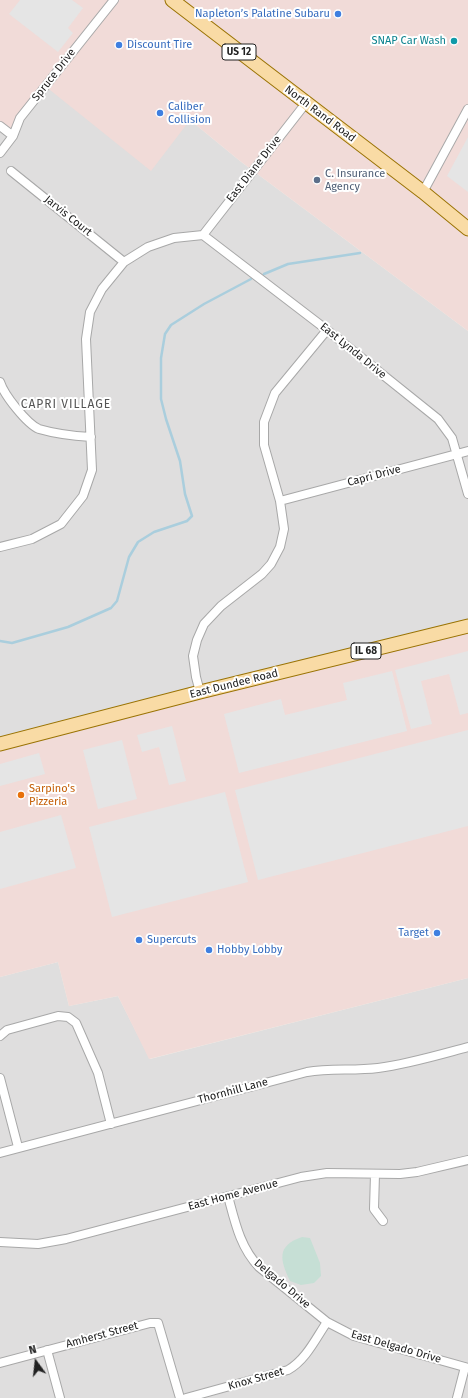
<!DOCTYPE html>
<html>
<head>
<meta charset="utf-8">
<style>
  body { margin:0 }
  #map { position:relative; width:468px; height:1398px; overflow:hidden; background:#f1efe8; font-family:"Fira Sans",sans-serif }
  canvas { display:block }
  .north { position:absolute; left:16px; top:1342px; width:40px; height:40px; -webkit-text-stroke:3px #fff; paint-order:stroke; rotate:345deg; font-size:11px; font-weight:700; line-height:16px; text-align:center; color:#212121 }
  .north::after { content:''; display:block; margin:auto; width:14px; height:18px; background:#212121; clip-path:polygon(50% 0,100% 100%,50% 72%,0 100%) }
</style>
</head>
<body>
<div id="map">
<canvas width="468" height="1398"></canvas>
<div class="north">N</div>
</div>
<script>
const c = document.querySelector('canvas').getContext('2d');
c.lineJoin = 'round';
function paint(path, color) {
  c.fillStyle = color;
  c.fill(path, 'evenodd');
}
function strokePath(path, color, width, dash) {
  c.strokeStyle = color;
  c.lineWidth = width;
  c.lineCap = dash ? 'butt' : 'round';
  c.setLineDash(dash || []);
  c.stroke(path);
}
function write(font, color, halo, rows, align = 'center') {
  c.font = font + ' "Fira Sans",sans-serif';
  c.lineWidth = 4;
  c.setLineDash([]);
  c.textBaseline = 'middle';
  c.strokeStyle = halo;
  c.fillStyle = color;
  for (const [text, x, y, turn = 0] of rows) {
    c.save();
    c.translate(x, y);
    c.rotate((+turn || 0) * Math.PI / 180);
    c.textAlign = isNaN(turn) ? turn : align;
    if (halo) c.strokeText(text, 0, 0);
    c.fillText(text, 0, 0);
    c.restore();
  }
}
paint(new Path2D(`
  M 45,86 L 190,120 L 240,161 L 468,331 L 468,626 L 0,744 L 0,126 Z
  M 58,962 L 69,1006 L 118,996 L 150,1059 L 468,978 L 468,1398 L 0,1398 L 0,977 Z`), '#dfdede');
paint(new Path2D(`
  M 0,0 L 468,0 L 468,331 L 240,161 L 190,120 L 151,171 L 45,86 L 13,135 L 0,126 Z
  M 468,626 L 468,978 L 149,1059 L 118,996 L 69,1006 L 58,962 L 0,977 L 0,744 Z`), '#f1dbd8');
paint(new Path2D(`
  M 302,1237 L 310,1238 L 320,1263 L 321,1276 L 314,1283 L 301,1285 L 290,1281 C 280,1260 276,1246 302,1237 Z`), '#c6dfd5');
paint(new Path2D(`
  M 20,0 L 72,0 L 83,8 L 68,28 L 73,33 L 58,52 L 9,14 Z
  M 468,137 L 468,192 L 447,176 Z
  M 468,651 L 468,713 L 460,715 L 449,674 L 421,681 L 432,724 L 411,729 L 395,670 Z
  M 392,671 L 407,731 L 239,773 L 224,714 L 281,699 L 285,715 L 347,700 L 343,683 Z
  M 172,726 L 186,781 L 169,785 L 159,747 L 142,752 L 137,735 Z
  M 468,730 L 468,826 L 258,880 L 235,790 Z
  M 122,740 L 137,799 L 98,809 L 83,750 Z
  M 39,753 L 45,774 L 0,786 L 0,764 Z
  M 225,792 L 248,882 L 112,917 L 89,827 Z
  M 61,815 L 76,868 L 0,889 L 0,832 Z`), '#e5e5e5');
strokePath(new Path2D(`
  M 264,274 L 288,264 L 360,253
  M 0,641 L 12,643 L 68,627 L 111,608 L 117,601 L 129,557 L 138,542 L 154,532 L 187,521 L 192,516 L 185,494 L 180,461 L 166,419 L 161,399 L 161,358 L 165,334 L 171,325 L 204,304 L 251,279`), '#aacedd', 2.5);
const minor = new Path2D(`
  M 0,126 L 13,136
  M 0,153 L 13,136 L 20,118 L 114,0
  M 11,171 L 124,262
  M 423,192 L 468,109
  M 203,235 L 327,330 L 438,419 L 452,438 L 468,494
  M 203,235 L 306,103
  M 0,382 C 4,395 27,424 39,429 C 56,434 74,436 91,437
  M 280,501 L 468,451
  M 0,547 L 32,539 L 61,524 L 83,496 L 92,470 L 86,339 L 90,312 L 102,289 L 124,262 L 148,247 L 174,238 L 203,235
  M 200,692 L 196,677 L 193,656 L 197,640 L 204,624 L 221,606 L 262,574 L 271,564 L 280,547 L 284,529 L 280,501 L 264,445 L 264,422 L 275,393 L 327,330
  M 0,1036 L 7,1030 L 58,1016 L 68,1017 L 76,1023 L 98,1073 L 111,1124
  M 0,1078 L 18,1147
  M 0,1153 L 307,1072 C 330,1068 354,1071 378,1068 C 408,1064 438,1055 468,1047
  M 375,1174 L 374,1209 L 383,1221
  M 228,1196 C 235,1222 240,1247 259,1267 L 327,1322 L 354,1336 L 468,1368
  M 0,1242 L 38,1244 L 66,1239 L 301,1177 L 327,1173 L 400,1174 L 417,1172 L 468,1160
  M 47,1350 L 60,1398
  M 0,1363 L 150,1323 L 158,1323 L 180,1398
  M 186,1398 L 288,1370 C 306,1360 316,1338 327,1322
  M 457,1398 L 465,1367`);
const primary = new Path2D(`
  M 172,0 L 423,192 L 468,229
  M 0,744 L 200,692 L 468,626`);
strokePath(minor, '#a8a8a8', 10);
strokePath(primary, '#9a7304', 15);
strokePath(minor, '#fff', 8);
strokePath(primary, '#f9dba5', 13);
for (const [x, y, r, color] of [
  [338,14,4,"#3f7fe0"],
  [454,41,4,"#0f9aa8"],
  [119,45,4,"#3f7fe0"],
  [160,113,4,"#3f7fe0"],
  [317,180,4,"#5c6f8a"],
  [21,795,4,"#e8710a"],
  [437,933,4,"#3f7fe0"],
  [139,940,4,"#3f7fe0"],
  [209,950,4,"#3f7fe0"]
]) {
  const dot = new Path2D();
  dot.arc(x, y, r, 0, 2 * Math.PI);
  c.fillStyle = color;
  c.fill(dot);
  strokePath(dot, '#fff', 1.5);
}
for (const [x, y, w] of [
  [239,52,34],
  [366,651,30]
]) {
  const box = new Path2D();
  box.roundRect(x - w / 2, y - 8, w, 16, 3);
  c.fillStyle = '#fff';
  c.fill(box);
  strokePath(box, '#212121', 1);
}
write('bold 10px', '#212121', null, [
  ["US 12",239,52],
  ["IL 68",366,651]
]);
write('11px', '#366cbe', '#fff', [
  ["Napleton’s Palatine Subaru",330,14,"right"],
  ["Discount Tire",127,45],
  ["Caliber",168,107],
  ["Collision",168,120],
  ["Target",429,933,"right"],
  ["Supercuts",147,940],
  ["Hobby Lobby",217,950]
], 'left');
write('11px', '#0d838f', '#fff', [
  ["SNAP Car Wash",446,41]
], 'right');
write('11px', '#212121', '#fff', [
  ["Spruce Drive",54,75,-52],
  ["North Rand Road",320,114,37],
  ["East Diane Drive",254,169,-52],
  ["Jarvis Court",68,216,39],
  ["East Lynda Drive",353,351,39],
  ["Capri Drive",374,476,-15],
  ["East Dundee Road",234,684,-14],
  ["Thornhill Lane",233,1091,-15],
  ["East Home Avenue",233,1195,-15],
  ["Delgado Drive",282,1284,40],
  ["Amherst Street",102,1335,-15],
  ["East Delgado Drive",396,1347,16],
  ["Knox Street",256,1379,-16]
]);
write('11px', '#4e5e75', '#fff', [
  ["C. Insurance",325,174],
  ["Agency",325,187]
], 'left');
write('11px', '#c56008', '#fff', [
  ["Sarpino's",29,789],
  ["Pizzeria",29,802]
], 'left');
c.letterSpacing = '1px';
write('12px', '#545454', '#fff', [
  ["CAPRI VILLAGE",66,405]
]);
c.letterSpacing = '0px';
</script>
</body>
</html>
